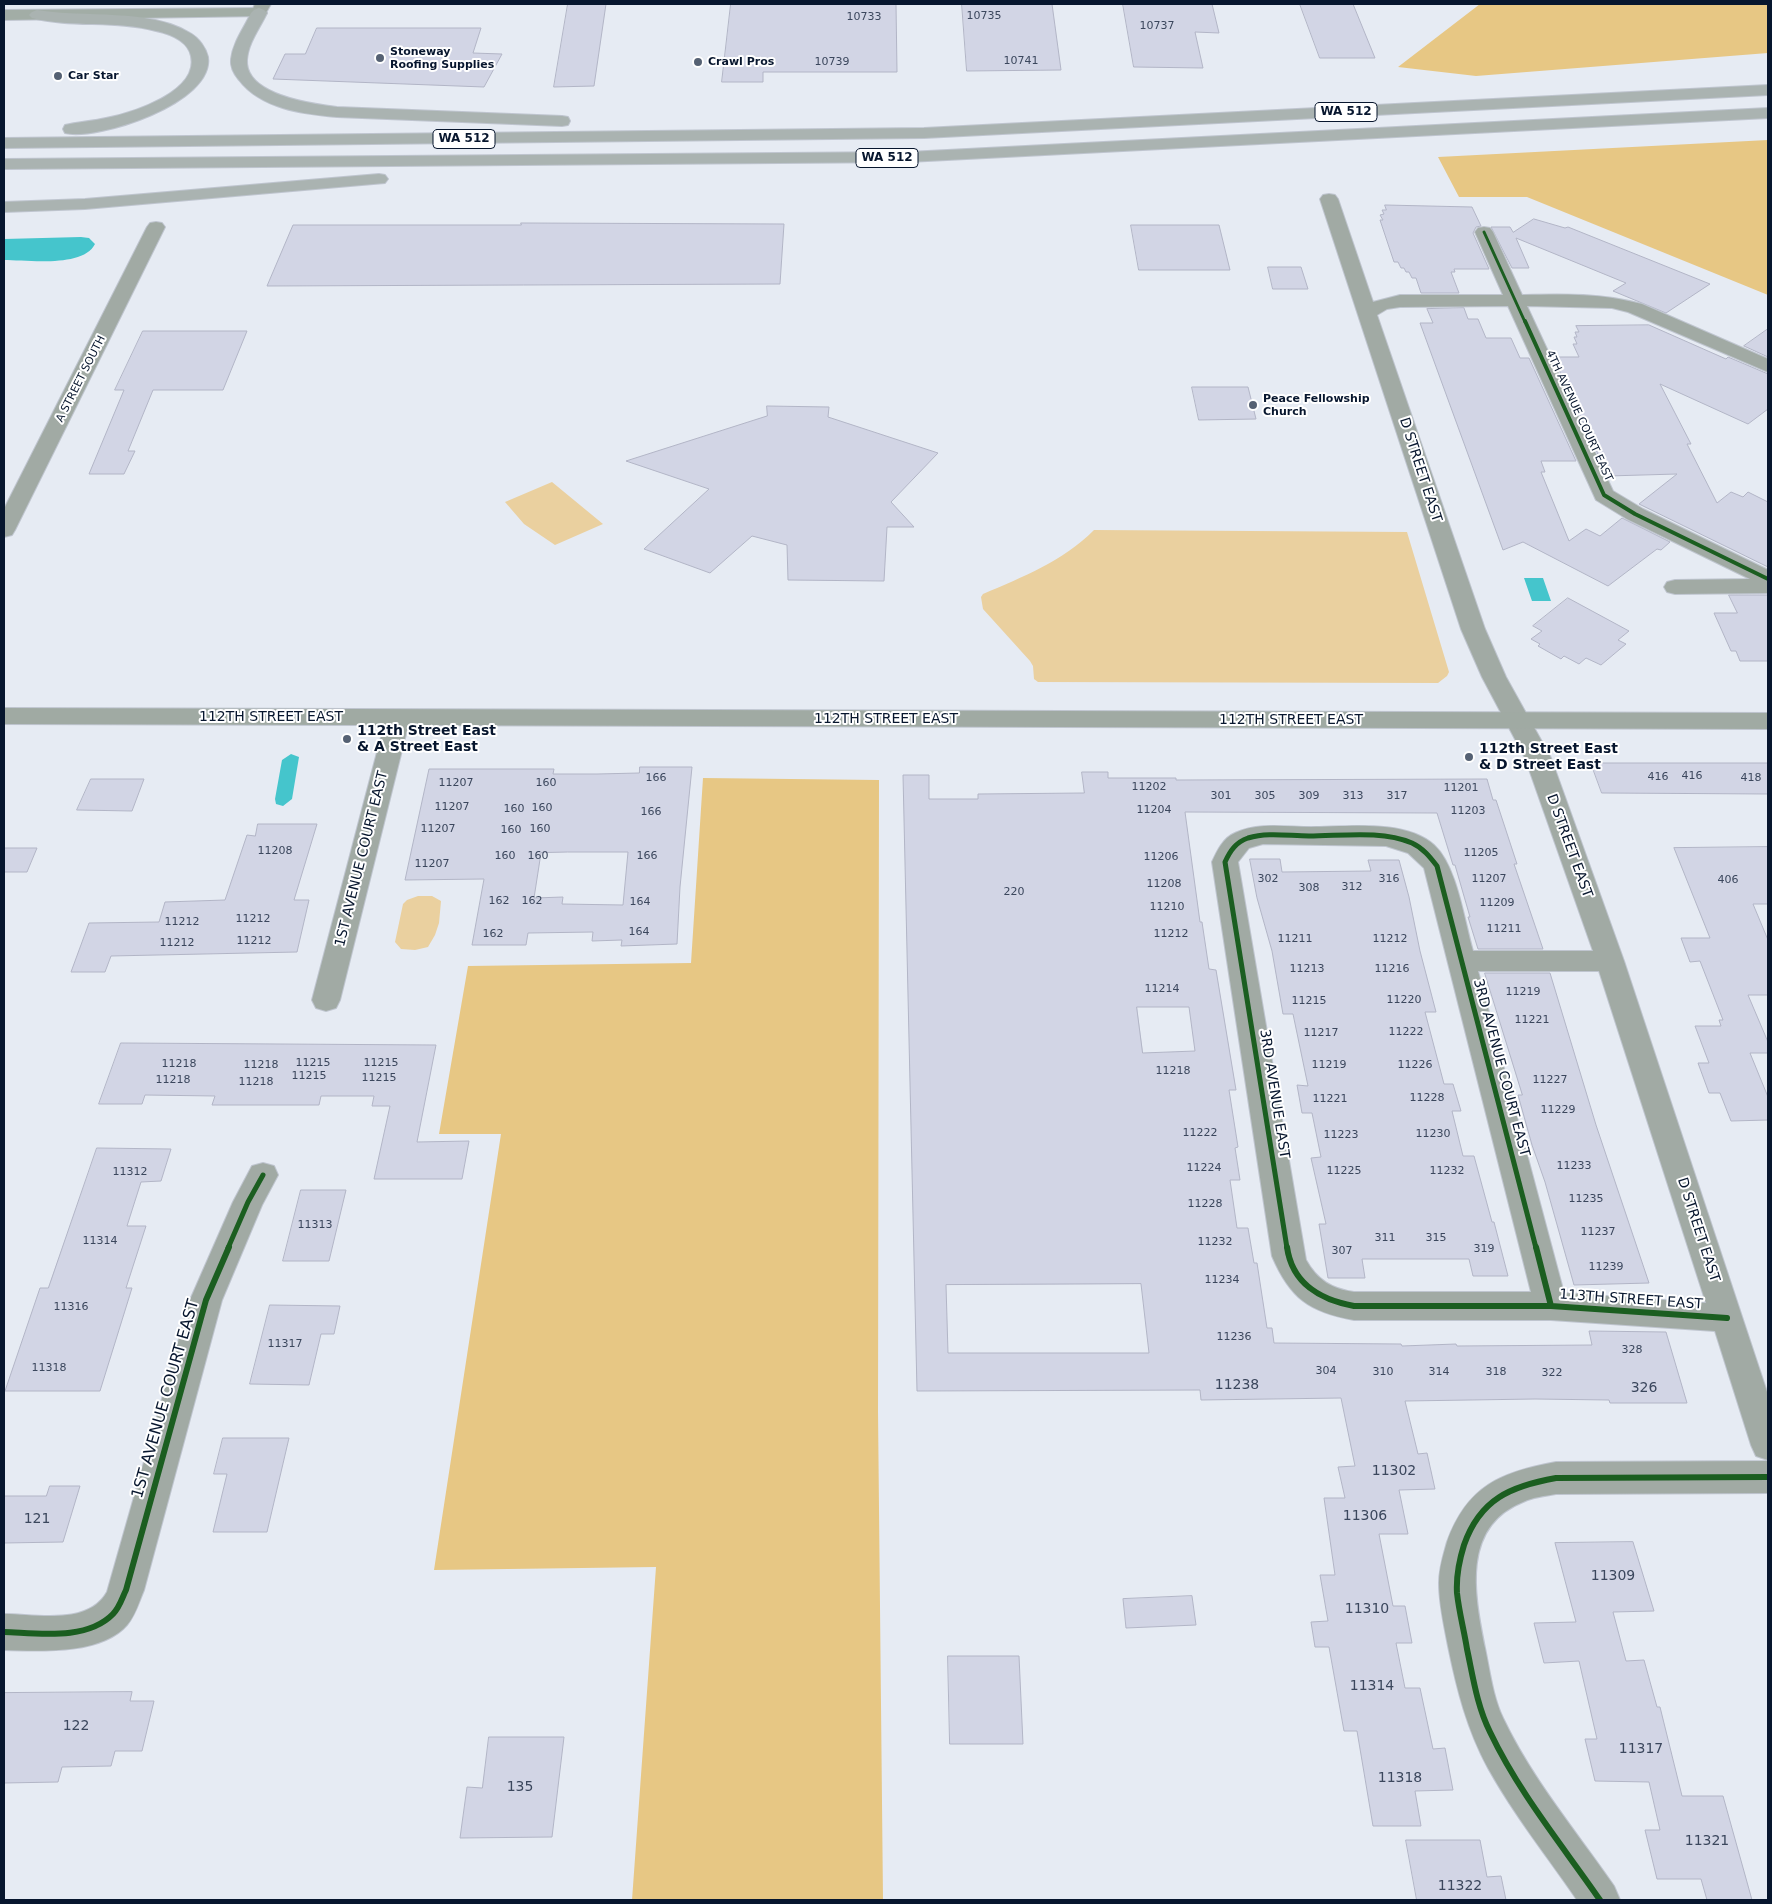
<!DOCTYPE html>
<html>
<head>
<meta charset="utf-8">
<style>
  body { margin:0 }
  #map { position:relative; width:1772px; height:1904px; overflow:hidden; background:#e6ebf3; font-family:"DejaVu Sans",sans-serif }
  canvas { display:block }
  .frame { position:absolute; inset:0; border:5px solid #07162e; pointer-events:none }
</style>
</head>
<body>
<div id="map">
<canvas width="1772" height="1904"></canvas>
<div class="frame"></div>
</div>
<script>
const c = document.querySelector('canvas').getContext('2d');
c.lineJoin = 'round';
function paint(path, color) {
  c.fillStyle = color;
  c.fill(path, 'evenodd');
}
function strokePath(path, color, width, dash) {
  c.strokeStyle = color;
  c.lineWidth = width;
  c.lineCap = dash ? 'butt' : 'round';
  c.setLineDash(dash || []);
  c.stroke(path);
}
function write(font, color, halo, rows, align = 'center') {
  c.font = font + ' "DejaVu Sans",sans-serif';
  c.lineWidth = 4;
  c.setLineDash([]);
  c.textBaseline = 'middle';
  c.strokeStyle = halo;
  c.fillStyle = color;
  for (const [text, x, y, turn = 0] of rows) {
    c.save();
    c.translate(x, y);
    c.rotate((+turn || 0) * Math.PI / 180);
    c.textAlign = isNaN(turn) ? turn : align;
    if (halo) c.strokeText(text, 0, 0);
    c.fillText(text, 0, 0);
    c.restore();
  }
}
paint(new Path2D(`
  M 552,482 L 603,524 L 555,545 L 524,524 L 505,502 Z
  M 1094,530 L 1407,532 L 1449,672 L 1447,676 L 1438,683 L 1038,682 L 1034,679 L 1033,666 L 1030,661 L 983,609 L 981,597 L 983,594 C 1023,577 1063,561 1094,530 Z
  M 418,896 L 432,896 L 441,901 L 439,923 L 435,935 L 428,947 L 415,950 L 401,949 L 395,942 L 403,904 L 407,900 Z`), '#ead09f');
paint(new Path2D(`
  M 1480,4 L 1768,4 L 1768,53 L 1476,76 L 1398,67 Z
  M 1768,140 L 1768,295 L 1527,197 L 1459,197 L 1438,157 Z
  M 703,778 L 879,780 L 878,1411 L 883,1900 L 632,1900 L 656,1567 L 434,1570 L 501,1134 L 439,1134 L 468,966 L 691,963 Z`), '#e7c784');
paint(new Path2D(`
  M 81,237 L 89,238 L 95,244 C 83,268 27,260 4,260 L 4,239 Z
  M 1524,578 L 1543,578 L 1551,601 L 1532,601 Z
  M 291,754 L 299,757 L 292,799 L 283,806 L 276,804 L 275,799 L 282,760 Z`), '#45c5cc');
const building = new Path2D(`
  M 568,4 L 606,4 L 594,86 L 554,87 Z
  M 731,4 L 896,4 L 897,72 L 763,72 L 763,82 L 722,82 Z
  M 962,4 L 1052,4 L 1061,70 L 967,71 Z
  M 1123,4 L 1212,4 L 1219,33 L 1195,32 L 1203,68 L 1134,67 Z
  M 1300,4 L 1353,4 L 1375,58 L 1320,58 Z
  M 317,28 L 481,28 L 473,53 L 502,54 L 484,87 L 273,79 L 285,54 L 305,54 Z
  M 1385,205 L 1472,207 L 1481,226 L 1476,227 L 1473,233 L 1489,269 L 1454,269 L 1455,272 L 1451,272 L 1459,293 L 1421,293 L 1416,278 L 1412,278 L 1409,272 L 1406,272 L 1404,268 L 1401,268 L 1398,262 L 1394,262 L 1380,220 L 1383,220 L 1380,215 L 1384,214 L 1382,210 L 1386,210 Z
  M 1534,219 L 1565,228 L 1568,227 L 1710,284 L 1666,313 L 1613,291 L 1626,283 L 1516,238 L 1529,268 L 1512,268 L 1491,227 L 1510,227 L 1513,232 Z
  M 521,223 L 784,224 L 780,284 L 267,286 L 293,225 L 521,225 Z
  M 1131,225 L 1219,225 L 1230,270 L 1139,270 Z
  M 1268,267 L 1301,267 L 1308,289 L 1273,289 Z
  M 1464,308 L 1468,319 L 1478,319 L 1486,338 L 1511,338 L 1520,358 L 1529,358 L 1576,461 L 1541,461 L 1545,472 L 1541,472 L 1569,541 L 1586,529 L 1600,536 L 1622,518 L 1670,542 L 1661,550 L 1657,549 L 1608,586 L 1523,542 L 1503,550 L 1420,323 L 1433,323 L 1427,309 Z
  M 1649,325 L 1726,359 L 1728,357 L 1768,374 L 1768,409 L 1748,424 L 1660,384 L 1691,444 L 1687,444 L 1717,503 L 1731,492 L 1743,497 L 1748,492 L 1768,502 L 1768,567 L 1639,504 L 1677,474 L 1608,476 L 1553,357 L 1579,357 L 1573,344 L 1577,344 L 1574,337 L 1577,337 L 1575,332 L 1579,332 L 1576,326 Z
  M 1768,329 L 1768,357 L 1744,346 Z
  M 143,331 L 247,331 L 223,390 L 153,390 L 128,451 L 135,451 L 124,474 L 89,474 L 124,390 L 115,390 Z
  M 1192,387 L 1248,387 L 1256,419 L 1199,420 Z
  M 767,406 L 829,407 L 828,417 L 938,453 L 891,502 L 914,527 L 887,527 L 884,581 L 788,580 L 787,545 L 752,536 L 710,573 L 644,549 L 709,489 L 626,461 L 767,416 Z
  M 1729,595 L 1768,595 L 1768,661 L 1740,661 L 1736,651 L 1731,651 L 1714,613 L 1737,613 Z
  M 1568,598 L 1629,631 L 1618,640 L 1626,644 L 1601,665 L 1586,658 L 1579,664 L 1564,656 L 1561,659 L 1538,646 L 1540,644 L 1531,639 L 1542,631 L 1533,626 Z
  M 1591,763 L 1768,763 L 1768,794 L 1602,793 Z
  M 640,767 L 692,767 L 680,887 L 677,944 L 621,946 L 622,940 L 592,941 L 593,932 L 528,933 L 526,945 L 472,945 L 484,879 L 405,880 L 429,769 L 554,769 L 553,774 L 597,774 L 639,773 ZM 568,852 L 628,852 L 623,905 L 562,904 L 563,897 L 534,898 L 541,853 Z
  M 1082,772 L 1108,772 L 1108,778 L 1176,778 L 1176,780 L 1487,779 L 1493,800 L 1496,800 L 1517,864 L 1514,864 L 1543,949 L 1478,949 L 1468,917 L 1470,917 L 1455,865 L 1453,865 L 1437,813 L 1185,812 L 1200,922 L 1202,922 L 1209,969 L 1216,970 L 1236,1090 L 1229,1090 L 1238,1147 L 1235,1148 L 1240,1180 L 1230,1180 L 1237,1228 L 1248,1228 L 1254,1263 L 1257,1263 L 1267,1328 L 1272,1328 L 1274,1343 L 1401,1344 L 1402,1346 L 1456,1344 L 1457,1346 L 1592,1345 L 1589,1331 L 1666,1332 L 1687,1403 L 1610,1403 L 1609,1400 L 1535,1399 L 1405,1401 L 1418,1454 L 1427,1453 L 1435,1489 L 1399,1490 L 1408,1534 L 1379,1534 L 1393,1606 L 1405,1606 L 1412,1643 L 1396,1643 L 1405,1688 L 1420,1688 L 1433,1749 L 1445,1748 L 1453,1790 L 1415,1791 L 1421,1826 L 1373,1826 L 1357,1731 L 1344,1731 L 1329,1647 L 1315,1647 L 1311,1622 L 1328,1621 L 1320,1575 L 1335,1575 L 1324,1498 L 1345,1498 L 1338,1467 L 1355,1466 L 1341,1398 L 1201,1400 L 1200,1390 L 917,1391 L 903,775 L 929,775 L 929,799 L 978,799 L 978,794 L 1084,793 ZM 1137,1007 L 1189,1007 L 1195,1051 L 1143,1053 ZM 1141,1284 L 1149,1353 L 948,1353 L 946,1285 Z
  M 91,779 L 144,779 L 132,811 L 77,810 Z
  M 258,824 L 317,824 L 294,900 L 309,900 L 297,952 L 111,956 L 105,972 L 71,972 L 89,923 L 159,922 L 165,902 L 225,900 L 247,835 L 255,836 Z
  M 1768,847 L 1768,904 L 1753,904 L 1768,940 L 1768,995 L 1748,995 L 1768,1042 L 1768,1053 L 1750,1053 L 1768,1097 L 1768,1120 L 1731,1121 L 1720,1093 L 1709,1093 L 1698,1063 L 1709,1063 L 1695,1026 L 1721,1026 L 1719,1020 L 1723,1020 L 1700,961 L 1690,962 L 1681,938 L 1710,938 L 1674,848 Z
  M 4,848 L 37,848 L 27,872 L 4,872 Z
  M 1250,859 L 1280,859 L 1282,872 L 1371,871 L 1368,860 L 1399,860 L 1409,897 L 1420,951 L 1436,1012 L 1425,1012 L 1444,1084 L 1453,1084 L 1461,1111 L 1452,1111 L 1463,1156 L 1474,1156 L 1492,1222 L 1494,1222 L 1508,1276 L 1473,1276 L 1469,1259 L 1362,1259 L 1365,1278 L 1328,1278 L 1319,1224 L 1326,1224 L 1311,1158 L 1321,1157 L 1312,1113 L 1302,1113 L 1297,1085 L 1308,1086 L 1293,1014 L 1283,1014 L 1272,951 L 1257,898 Z
  M 1485,973 L 1550,973 L 1596,1125 L 1649,1283 L 1574,1285 L 1545,1182 L 1532,1145 L 1518,1095 L 1522,1095 Z
  M 121,1043 L 436,1045 L 417,1142 L 469,1141 L 462,1179 L 374,1179 L 390,1106 L 372,1106 L 374,1096 L 321,1096 L 319,1105 L 212,1105 L 215,1096 L 145,1095 L 142,1104 L 99,1104 Z
  M 97,1148 L 171,1149 L 161,1181 L 141,1182 L 127,1226 L 146,1226 L 126,1288 L 132,1288 L 100,1391 L 5,1391 L 40,1288 L 48,1288 Z
  M 301,1190 L 346,1190 L 329,1261 L 283,1261 Z
  M 270,1305 L 340,1306 L 334,1334 L 321,1334 L 309,1385 L 250,1384 Z
  M 223,1438 L 289,1438 L 267,1532 L 213,1532 L 227,1474 L 214,1474 Z
  M 50,1486 L 80,1486 L 63,1542 L 4,1543 L 4,1496 L 46,1496 Z
  M 1633,1542 L 1654,1611 L 1613,1612 L 1626,1661 L 1644,1660 L 1657,1707 L 1660,1707 L 1682,1796 L 1723,1796 L 1752,1900 L 1707,1900 L 1701,1879 L 1657,1879 L 1645,1830 L 1660,1830 L 1649,1782 L 1595,1781 L 1585,1739 L 1597,1739 L 1579,1661 L 1544,1663 L 1534,1623 L 1576,1622 L 1555,1543 Z
  M 1192,1596 L 1196,1625 L 1126,1628 L 1123,1599 Z
  M 948,1656 L 1019,1656 L 1023,1744 L 950,1744 Z
  M 132,1692 L 130,1701 L 154,1701 L 142,1751 L 115,1751 L 111,1766 L 62,1767 L 58,1782 L 4,1783 L 4,1693 Z
  M 489,1737 L 564,1737 L 552,1837 L 460,1838 L 467,1787 L 482,1788 Z
  M 1406,1840 L 1480,1840 L 1487,1877 L 1501,1876 L 1506,1900 L 1417,1900 Z`);
paint(building, '#d2d5e5');
strokePath(building, '#b2b5c6', 1);
const minor = new Path2D(`
  M 1329,194 L 1335,195 L 1338,199 L 1373,302 L 1400,295 L 1503,295 L 1475,232 L 1478,228 L 1484,227 L 1490,228 L 1493,232 L 1522,295 C 1565,294 1600,293 1642,304 L 1768,359 L 1768,372 L 1628,312 L 1612,308 L 1527,306 L 1613,491 L 1643,509 L 1768,570 L 1768,593 L 1675,594 L 1667,592 L 1664,587 L 1667,582 L 1675,580 L 1750,579 L 1627,519 L 1596,500 L 1508,306 L 1400,307 L 1387,309 L 1377,315 L 1485,629 L 1506,677 L 1551,758 L 1624,961 L 1768,1395 L 1768,1460 L 1756,1456 L 1751,1445 L 1715,1331 L 1551,1320 L 1354,1320 C 1309,1312 1290,1298 1272,1256 L 1212,862 C 1217,851 1223,838 1235,833 C 1259,822 1286,827 1311,827 C 1346,827 1405,819 1434,845 C 1457,866 1464,920 1473,951 L 1593,951 L 1525,758 L 1482,677 L 1461,629 L 1320,199 L 1323,195 ZM 1263,844 L 1386,846 L 1408,853 L 1424,868 L 1531,1292 L 1354,1292 C 1332,1289 1317,1280 1306,1260 L 1238,862 L 1249,848 ZM 1478,971 L 1599,971 L 1706,1303 L 1564,1293 Z
  M 398,710 L 407,712 L 410,718 L 340,1000 L 336,1008 L 326,1011 L 316,1008 L 312,1000 L 386,718 L 389,712 Z
  M 263,1163 L 274,1166 L 278,1175 L 262,1205 L 222,1300 L 144,1590 C 139,1602 135,1616 127,1625 C 101,1655 39,1651 4,1650 L 4,1614 C 36,1614 88,1626 107,1592 L 190,1300 L 233,1202 L 252,1166 Z
  M 1768,1461 L 1768,1493 L 1556,1494 C 1545,1496 1533,1497 1523,1502 C 1460,1527 1475,1597 1485,1648 C 1490,1672 1493,1697 1503,1718 C 1532,1779 1576,1831 1614,1886 L 1620,1900 L 1577,1900 C 1547,1856 1514,1815 1488,1768 C 1467,1729 1457,1690 1448,1646 C 1444,1625 1439,1604 1439,1583 C 1439,1568 1443,1556 1447,1542 C 1467,1486 1501,1472 1556,1462 Z`);
const tertiary = new Path2D(`
  M 255,4 L 271,4 L 264,16 L 254,16 L 251,13 Z
  M 156,222 L 162,223 L 165,227 L 15,530 L 12,535 L 4,537 L 4,509 L 147,227 L 150,223 Z`);
const secondary = new Path2D(`
  M 4,708 L 1768,713 L 1768,729 L 4,724 Z`);
const primary = new Path2D(`
  M 259,8 L 264,10 L 267,13 L 264,16 L 4,20 L 4,10 Z`);
const motorway = new Path2D(`
  M 259,8 L 264,10 L 267,13 C 260,28 248,43 247,60 C 245,95 312,104 337,107 L 562,116 L 568,117 L 570,121 L 568,125 L 562,126 L 337,117 C 303,114 261,109 239,80 C 234,74 230,67 231,59 C 233,42 244,28 251,13 L 254,10 Z
  M 37,10 C 84,18 149,8 190,33 C 199,38 206,48 208,57 C 215,103 97,141 65,133 L 63,129 L 65,125 C 79,122 93,121 106,118 C 132,113 199,92 191,56 C 188,41 170,34 156,31 C 116,20 72,28 32,18 L 29,15 L 32,12 Z
  M 1768,85 L 1768,95 L 924,138 L 4,148 L 4,138 L 924,128 Z
  M 1768,108 L 1768,118 L 908,162 L 4,169 L 4,159 L 908,152 Z
  M 379,174 L 385,175 L 388,179 L 385,183 L 85,209 L 4,212 L 4,202 L 85,199 Z`);
strokePath(minor, '#bfc5cf', 2);
strokePath(tertiary, '#bfc5cf', 2);
strokePath(secondary, '#bfc5cf', 2);
strokePath(primary, '#bfc5cf', 2);
strokePath(motorway, '#bfc5cf', 2);
paint(minor, '#a1aaa4');
paint(tertiary, '#a1aaa4');
paint(secondary, '#a0aaa3');
paint(primary, '#a2ada6');
paint(motorway, '#aab3b1');
strokePath(new Path2D(`
  M 1484,232 L 1525,322`), '#1b5e20', 3);
strokePath(new Path2D(`
  M 1525,321 L 1604,495 L 1635,514 L 1768,579`), '#1b5e20', 4);
strokePath(new Path2D(`
  M 228,1248 L 248,1202 L 263,1175
  M 1287,1248 L 1225,862 C 1230,851 1236,842 1248,838 C 1268,832 1289,836 1309,836 C 1342,836 1381,830 1412,843 C 1423,848 1430,857 1437,866 L 1536,1248`), '#1b5e20', 5);
strokePath(new Path2D(`
  M 1287,1247 C 1292,1283 1320,1300 1354,1306 L 1551,1306
  M 1536,1247 L 1551,1306
  M 1551,1306 L 1727,1318
  M 4,1632 C 37,1633 87,1641 113,1614 C 120,1607 122,1598 126,1590 L 206,1300 L 229,1247
  M 1600,1900 C 1562,1845 1519,1793 1490,1732 C 1477,1706 1473,1677 1467,1649 C 1464,1630 1459,1612 1457,1593 C 1456,1576 1459,1561 1464,1545 C 1480,1499 1511,1486 1556,1478 L 1768,1477`), '#1b5e20', 6);
for (const [x, y, r, color] of [
  [380,58,5,"#556173"],
  [698,62,5,"#556173"],
  [58,76,5,"#556173"],
  [1253,405,5,"#556173"],
  [347,739,5,"#556173"],
  [1469,757,5,"#556173"]
]) {
  const dot = new Path2D();
  dot.arc(x, y, r, 0, 2 * Math.PI);
  c.fillStyle = color;
  c.fill(dot);
  strokePath(dot, '#fff', 2);
}
write('11px', '#3b475d', null, [
  ["10735",984,16],
  ["10733",864,17],
  ["10737",1157,26],
  ["10741",1021,61],
  ["10739",832,62],
  ["416",1692,776],
  ["416",1658,777],
  ["166",656,778],
  ["418",1751,778],
  ["11207",456,783],
  ["160",546,783],
  ["11202",1149,787],
  ["11201",1461,788],
  ["301",1221,796],
  ["305",1265,796],
  ["309",1309,796],
  ["313",1353,796],
  ["317",1397,796],
  ["11207",452,807],
  ["160",542,808],
  ["160",514,809],
  ["11204",1154,810],
  ["11203",1468,811],
  ["166",651,812],
  ["11207",438,829],
  ["160",540,829],
  ["160",511,830],
  ["11208",275,851],
  ["11205",1481,853],
  ["160",505,856],
  ["160",538,856],
  ["166",647,856],
  ["11206",1161,857],
  ["11207",432,864],
  ["302",1268,879],
  ["316",1389,879],
  ["11207",1489,879],
  ["406",1728,880],
  ["11208",1164,884],
  ["312",1352,887],
  ["308",1309,888],
  ["220",1014,892],
  ["162",499,901],
  ["162",532,901],
  ["164",640,902],
  ["11209",1497,903],
  ["11210",1167,907],
  ["11212",253,919],
  ["11212",182,922],
  ["11211",1504,929],
  ["164",639,932],
  ["162",493,934],
  ["11212",1171,934],
  ["11211",1295,939],
  ["11212",1390,939],
  ["11212",254,941],
  ["11212",177,943],
  ["11213",1307,969],
  ["11216",1392,969],
  ["11214",1162,989],
  ["11219",1523,992],
  ["11220",1404,1000],
  ["11215",1309,1001],
  ["11221",1532,1020],
  ["11222",1406,1032],
  ["11217",1321,1033],
  ["11215",313,1063],
  ["11215",381,1063],
  ["11218",179,1064],
  ["11218",261,1065],
  ["11219",1329,1065],
  ["11226",1415,1065],
  ["11218",1173,1071],
  ["11215",309,1076],
  ["11215",379,1078],
  ["11218",173,1080],
  ["11227",1550,1080],
  ["11218",256,1082],
  ["11228",1427,1098],
  ["11221",1330,1099],
  ["11229",1558,1110],
  ["11222",1200,1133],
  ["11230",1433,1134],
  ["11223",1341,1135],
  ["11233",1574,1166],
  ["11224",1204,1168],
  ["11225",1344,1171],
  ["11232",1447,1171],
  ["11312",130,1172],
  ["11235",1586,1199],
  ["11228",1205,1204],
  ["11313",315,1225],
  ["11237",1598,1232],
  ["311",1385,1238],
  ["315",1436,1238],
  ["11314",100,1241],
  ["11232",1215,1242],
  ["319",1484,1249],
  ["307",1342,1251],
  ["11239",1606,1267],
  ["11234",1222,1280],
  ["11316",71,1307],
  ["11236",1234,1337],
  ["11317",285,1344],
  ["328",1632,1350],
  ["11318",49,1368],
  ["304",1326,1371],
  ["310",1383,1372],
  ["314",1439,1372],
  ["318",1496,1372],
  ["322",1552,1373]
]);
write('bold 11px', '#07162e', '#fff', [
  ["Stoneway",390,52],
  ["Roofing Supplies",390,65],
  ["Crawl Pros",708,62],
  ["Car Star",68,76],
  ["Peace Fellowship",1263,399],
  ["Church",1263,412]
], 'left');
write('11px', '#07162e', '#fff', [
  ["A STREET SOUTH",81,379,-63],
  ["4TH AVENUE COURT EAST",1579,416,65]
]);
for (const [x, y, w] of [
  [1346,112,62],
  [464,139,62],
  [887,158,62]
]) {
  const box = new Path2D();
  box.roundRect(x - w / 2, y - 9.5, w, 19, 4);
  c.fillStyle = '#fff';
  c.fill(box);
  strokePath(box, '#07162e', 1);
}
write('bold 12px', '#07162e', null, [
  ["WA 512",1346,112],
  ["WA 512",464,139],
  ["WA 512",887,158]
]);
write('14px', '#07162e', '#fff', [
  ["D STREET EAST",1420,470,72],
  ["112TH STREET EAST",271,717],
  ["112TH STREET EAST",886,719],
  ["112TH STREET EAST",1291,720],
  ["D STREET EAST",1569,846,70],
  ["1ST AVENUE COURT EAST",362,859,-76],
  ["3RD AVENUE COURT EAST",1501,1068,75],
  ["3RD AVENUE EAST",1274,1094,81],
  ["D STREET EAST",1698,1230,72],
  ["113TH STREET EAST",1631,1300,4]
]);
write('bold 14px', '#07162e', '#fff', [
  ["112th Street East",357,731],
  ["& A Street East",357,747],
  ["112th Street East",1479,749],
  ["& D Street East",1479,765]
], 'left');
write('14px', '#3b475d', null, [
  ["11238",1237,1385],
  ["326",1644,1388],
  ["11302",1394,1471],
  ["11306",1365,1516],
  ["121",37,1519],
  ["11309",1613,1576],
  ["11310",1367,1609],
  ["11314",1372,1686],
  ["122",76,1726],
  ["11317",1641,1749],
  ["11318",1400,1778],
  ["135",520,1787],
  ["11321",1707,1841],
  ["11322",1460,1886]
]);
write('16px', '#07162e', '#fff', [
  ["1ST AVENUE COURT EAST",166,1399,-74]
]);
</script>
</body>
</html>
